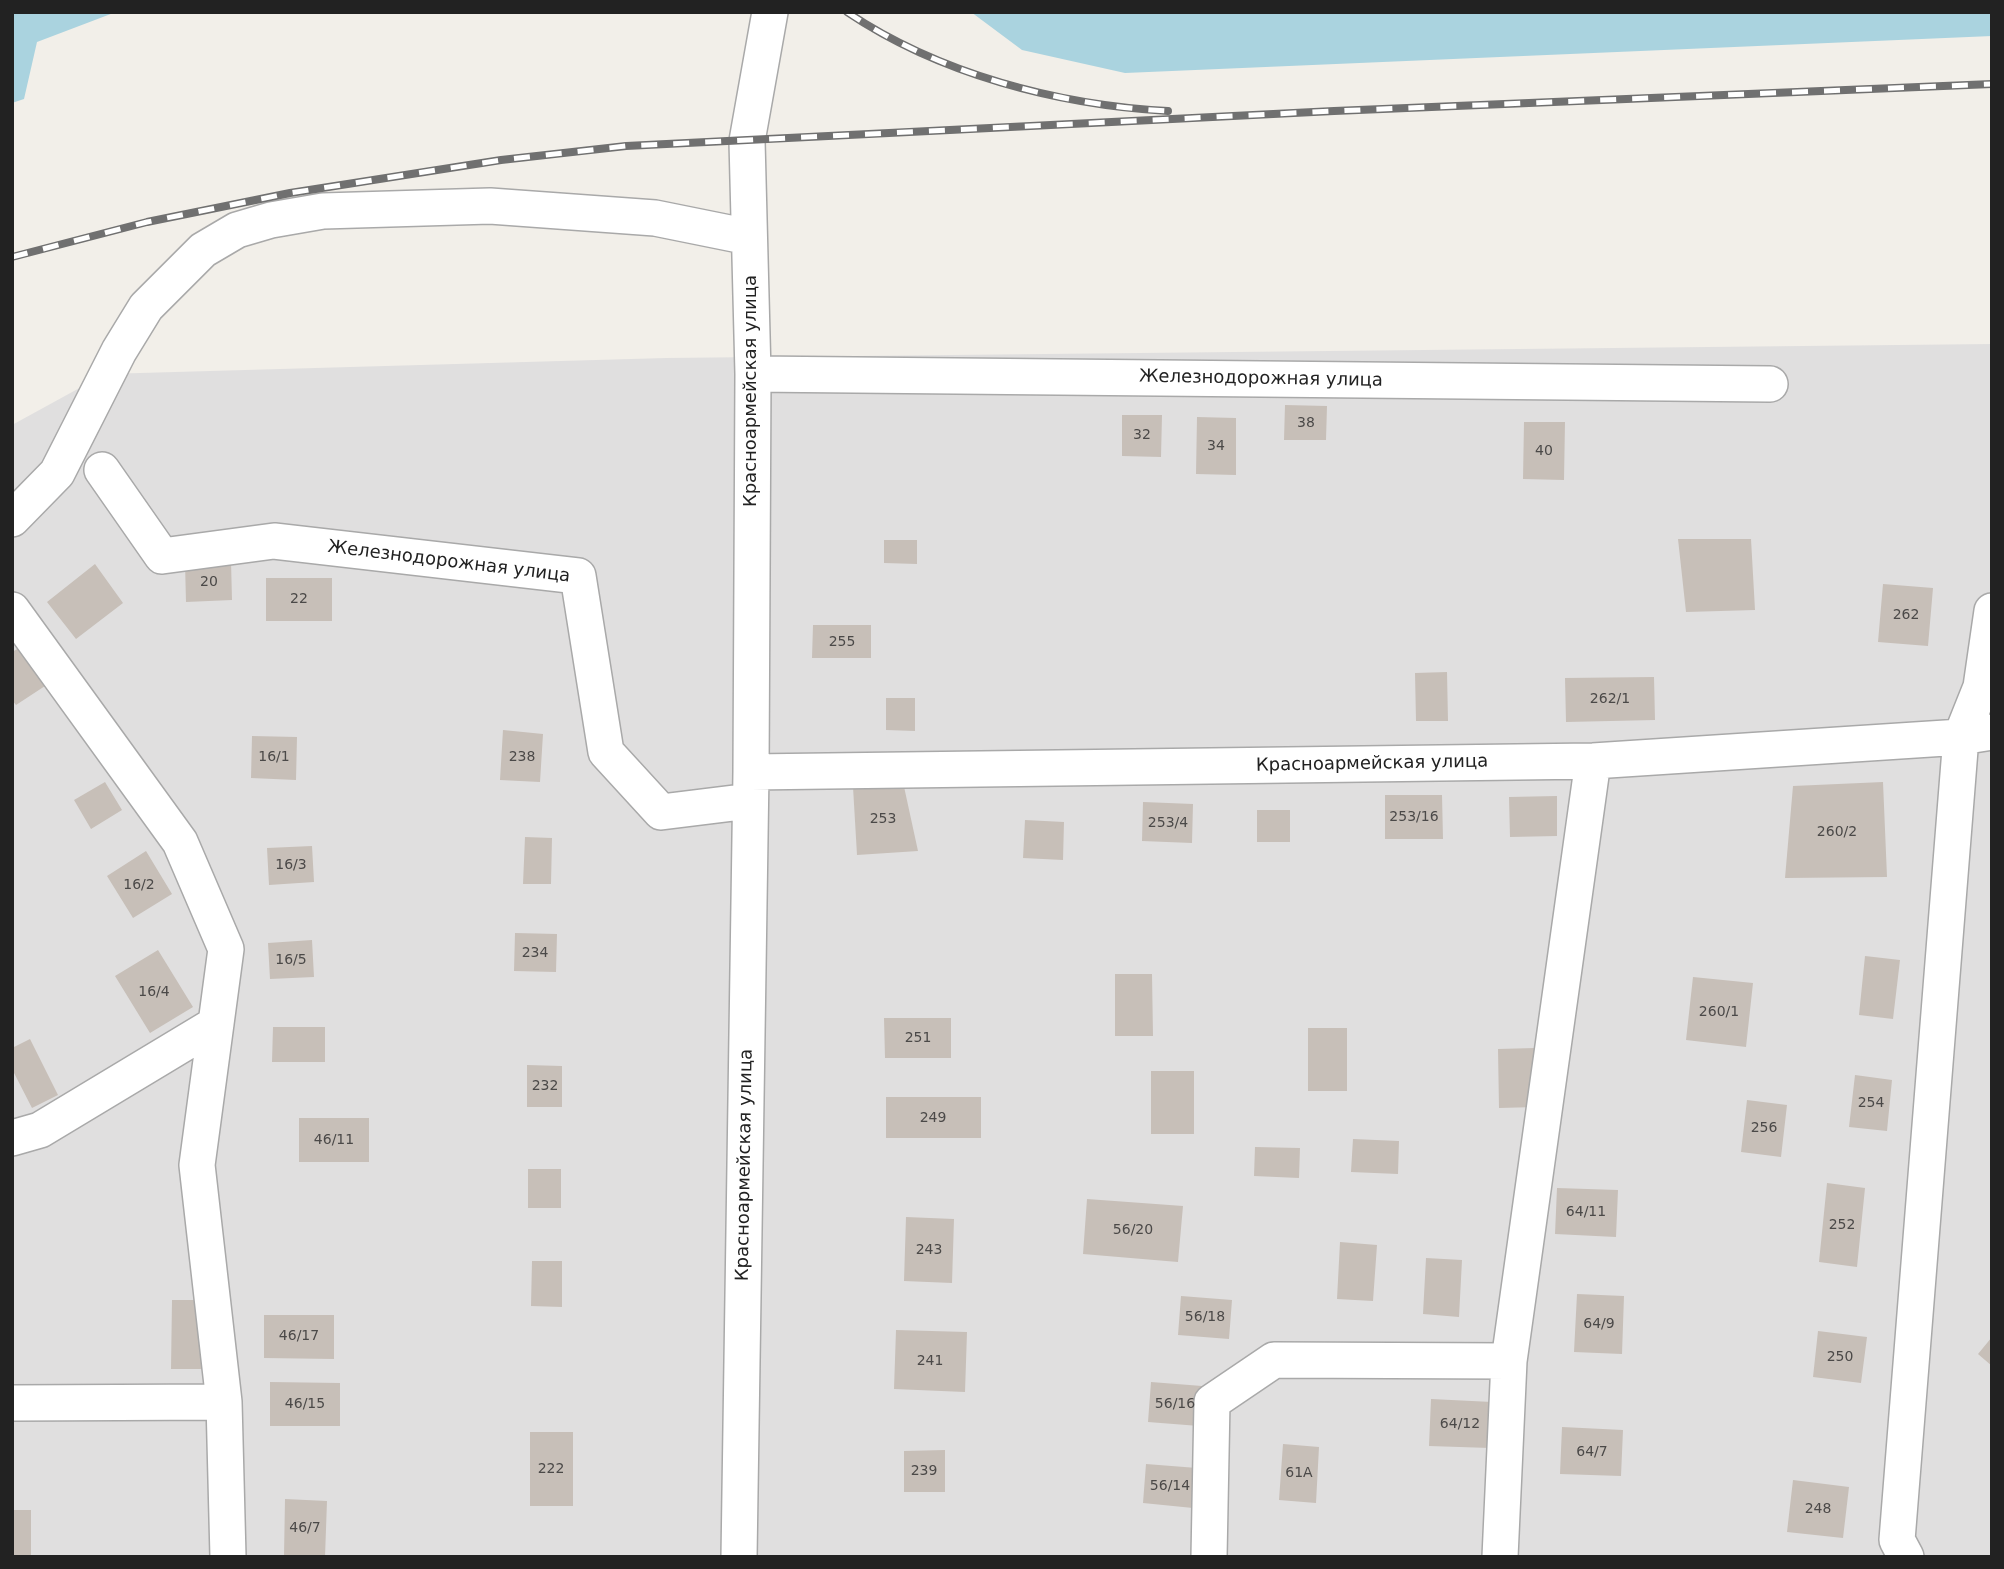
<!DOCTYPE html>
<html>
<head>
<meta charset="utf-8">
<style>
  body { margin:0 }
  #map { position:relative; width:2004px; height:1569px; overflow:hidden; background:#f2efe9; font-family:"DejaVu Sans",sans-serif }
  canvas { display:block }
  .frame { position:absolute; inset:0; border:14px solid #222; pointer-events:none }
</style>
</head>
<body>
<div id="map">
<canvas width="2004" height="1569"></canvas>
<div class="frame"></div>
</div>
<script>
const c = document.querySelector('canvas').getContext('2d');
c.lineJoin = 'round';
function paint(path, color) {
  c.fillStyle = color;
  c.fill(path, 'evenodd');
}
function strokePath(path, color, width, dash) {
  c.strokeStyle = color;
  c.lineWidth = width;
  c.lineCap = dash ? 'butt' : 'round';
  c.setLineDash(dash || []);
  c.stroke(path);
}
function write(font, color, halo, rows, align = 'center') {
  c.font = font + ' "DejaVu Sans",sans-serif';
  c.lineWidth = 5;
  c.setLineDash([]);
  c.textBaseline = 'middle';
  c.strokeStyle = halo;
  c.fillStyle = color;
  for (const [text, x, y, turn = 0] of rows) {
    c.save();
    c.translate(x, y);
    c.rotate((+turn || 0) * Math.PI / 180);
    c.textAlign = isNaN(turn) ? turn : align;
    if (halo) c.strokeText(text, 0, 0);
    c.fillText(text, 0, 0);
    c.restore();
  }
}
paint(new Path2D(`
  M 1992,344 L 1992,1557 L 12,1557 L 12,425 L 105,374 L 666,358 Z`), '#e0dfdf');
paint(new Path2D(`
  M 12,12 L 116,12 L 37,42 L 24,99 L 12,103 Z
  M 971,12 L 1992,12 L 1992,36 L 1125,73 L 1022,50 Z`), '#aad3df');
paint(new Path2D(`
  M 1285,405 L 1327,406 L 1326,440 L 1284,440 Z
  M 1122,415 L 1162,415 L 1161,457 L 1122,456 Z
  M 1197,417 L 1236,418 L 1236,475 L 1196,474 Z
  M 1524,422 L 1565,422 L 1564,480 L 1523,479 Z
  M 1678,539 L 1751,539 L 1755,610 L 1686,612 Z
  M 884,540 L 917,540 L 917,564 L 884,563 Z
  M 231,561 L 232,600 L 186,602 L 185,563 Z
  M 95,564 L 123,603 L 76,639 L 47,602 Z
  M 266,578 L 332,578 L 332,621 L 266,621 Z
  M 1883,584 L 1933,588 L 1928,646 L 1878,642 Z
  M 813,625 L 871,625 L 871,658 L 812,658 Z
  M 19,648 L 45,686 L 16,705 L 12,700 L 12,652 Z
  M 1447,672 L 1448,721 L 1416,721 L 1415,673 Z
  M 1654,677 L 1655,720 L 1566,722 L 1565,678 Z
  M 886,698 L 915,698 L 915,731 L 886,730 Z
  M 503,730 L 543,734 L 540,782 L 500,780 Z
  M 252,736 L 297,737 L 296,780 L 251,778 Z
  M 105,782 L 122,810 L 91,829 L 74,800 Z
  M 903,782 L 918,851 L 857,855 L 853,787 Z
  M 1883,782 L 1887,877 L 1785,878 L 1793,786 Z
  M 1385,795 L 1442,795 L 1443,839 L 1385,839 Z
  M 1557,796 L 1557,836 L 1510,837 L 1509,797 Z
  M 1143,802 L 1193,804 L 1192,843 L 1142,841 Z
  M 1257,810 L 1290,810 L 1290,842 L 1257,842 Z
  M 1025,820 L 1064,822 L 1063,860 L 1023,858 Z
  M 525,837 L 552,838 L 551,884 L 523,884 Z
  M 312,846 L 314,882 L 269,885 L 267,848 Z
  M 146,851 L 172,894 L 133,918 L 107,876 Z
  M 515,933 L 557,934 L 556,972 L 514,971 Z
  M 312,940 L 314,977 L 270,979 L 268,943 Z
  M 158,950 L 193,1007 L 150,1033 L 115,976 Z
  M 1865,956 L 1900,960 L 1893,1019 L 1859,1015 Z
  M 1115,974 L 1152,974 L 1153,1036 L 1115,1036 Z
  M 1693,977 L 1753,983 L 1746,1047 L 1686,1040 Z
  M 884,1018 L 951,1018 L 951,1058 L 885,1058 Z
  M 273,1027 L 325,1027 L 325,1062 L 272,1062 Z
  M 1308,1028 L 1347,1028 L 1347,1091 L 1308,1091 Z
  M 30,1039 L 58,1095 L 32,1108 L 12,1069 L 12,1048 Z
  M 1535,1048 L 1536,1107 L 1499,1108 L 1498,1049 Z
  M 527,1065 L 562,1066 L 562,1107 L 527,1107 Z
  M 1151,1071 L 1194,1071 L 1194,1134 L 1151,1134 Z
  M 1855,1075 L 1892,1080 L 1887,1131 L 1849,1127 Z
  M 886,1097 L 981,1097 L 981,1138 L 886,1138 Z
  M 1747,1100 L 1787,1105 L 1781,1157 L 1741,1152 Z
  M 299,1118 L 369,1118 L 369,1162 L 299,1162 Z
  M 1353,1139 L 1399,1141 L 1398,1174 L 1351,1172 Z
  M 1255,1147 L 1300,1148 L 1299,1178 L 1254,1176 Z
  M 528,1169 L 561,1169 L 561,1208 L 528,1208 Z
  M 1827,1183 L 1865,1188 L 1857,1267 L 1819,1262 Z
  M 1557,1188 L 1618,1190 L 1616,1237 L 1555,1234 Z
  M 1087,1199 L 1183,1206 L 1178,1262 L 1083,1254 Z
  M 906,1217 L 954,1219 L 952,1283 L 904,1281 Z
  M 1340,1242 L 1377,1245 L 1373,1301 L 1337,1299 Z
  M 1426,1258 L 1462,1260 L 1459,1317 L 1423,1314 Z
  M 532,1261 L 562,1261 L 562,1307 L 531,1306 Z
  M 1577,1294 L 1624,1296 L 1622,1354 L 1574,1352 Z
  M 1181,1296 L 1232,1300 L 1229,1339 L 1178,1335 Z
  M 172,1300 L 210,1300 L 209,1369 L 171,1369 Z
  M 264,1315 L 334,1315 L 334,1359 L 264,1358 Z
  M 896,1330 L 967,1332 L 965,1392 L 894,1389 Z
  M 1818,1331 L 1867,1337 L 1861,1383 L 1813,1377 Z
  M 1992,1337 L 1992,1366 L 1978,1354 Z
  M 270,1382 L 340,1383 L 340,1426 L 270,1426 Z
  M 1151,1382 L 1202,1386 L 1199,1426 L 1148,1422 Z
  M 1431,1399 L 1492,1402 L 1490,1448 L 1429,1446 Z
  M 1562,1427 L 1623,1430 L 1621,1476 L 1560,1474 Z
  M 530,1432 L 573,1432 L 573,1506 L 530,1506 Z
  M 1283,1444 L 1319,1447 L 1316,1503 L 1279,1500 Z
  M 945,1450 L 945,1492 L 904,1492 L 904,1451 Z
  M 1146,1464 L 1197,1468 L 1193,1508 L 1143,1503 Z
  M 1793,1480 L 1849,1487 L 1843,1538 L 1787,1532 Z
  M 285,1499 L 327,1501 L 325,1557 L 284,1556 Z
  M 12,1510 L 31,1510 L 31,1557 L 12,1557 Z`), '#c7bfb8');
const minor = new Path2D(`
  M 753,374 L 1770,384
  M 102,470 L 162,556 L 274,541 L 578,576 L 606,752 L 661,812 L 750,801
  M 12,519 L 57,473 L 119,351 L 146,307 L 203,250 L 237,230 L 271,220 L 323,211 L 490,206 L 655,218 L 749,237
  M 12,610 L 180,842 L 226,949 L 197,1165 L 224,1402 L 228,1557
  M 751,772 L 1593,761 L 1961,737 L 1992,732
  M 12,1138 L 40,1130 L 216,1024
  M 12,1403 L 224,1402
  M 739,1557 L 751,772 L 753,374 L 747,141 L 770,12
  M 1209,1557 L 1212,1402 L 1274,1360 L 1509,1361
  M 1500,1557 L 1509,1361 L 1593,761
  M 1906,1557 L 1897,1540 L 1961,737 L 1981,687 L 1992,611`);
strokePath(minor, '#a9a9a9', 38);
strokePath(minor, '#fff', 35);
const rail = new Path2D(`
  M 847,12 C 939,74 1058,105 1168,111
  M 12,257 L 147,222 L 290,193 L 501,160 L 626,146 L 1334,111 L 1992,84`);
strokePath(rail, '#707070', 8);
strokePath(rail, '#fff', 5, [16]);
write('14px', '#4b4948', null, [
  ["38",1306,423],
  ["32",1142,435],
  ["34",1216,446],
  ["40",1544,451],
  ["20",209,582],
  ["22",299,599],
  ["262",1906,615],
  ["255",842,642],
  ["262/1",1610,699],
  ["16/1",274,757],
  ["238",522,757],
  ["253/16",1414,817],
  ["253",883,819],
  ["253/4",1168,823],
  ["260/2",1837,832],
  ["16/3",291,865],
  ["16/2",139,885],
  ["234",535,953],
  ["16/5",291,960],
  ["16/4",154,992],
  ["260/1",1719,1012],
  ["251",918,1038],
  ["232",545,1086],
  ["254",1871,1103],
  ["249",933,1118],
  ["256",1764,1128],
  ["46/11",334,1140],
  ["64/11",1586,1212],
  ["252",1842,1225],
  ["56/20",1133,1230],
  ["243",929,1250],
  ["56/18",1205,1317],
  ["64/9",1599,1324],
  ["46/17",299,1336],
  ["250",1840,1357],
  ["241",930,1361],
  ["46/15",305,1404],
  ["56/16",1175,1404],
  ["64/12",1460,1424],
  ["64/7",1592,1452],
  ["222",551,1469],
  ["239",924,1471],
  ["61А",1299,1473],
  ["56/14",1170,1486],
  ["248",1818,1509],
  ["46/7",305,1528]
]);
write('18px', '#222', '#fff', [
  ["Железнодорожная улица",1261,379,1],
  ["Красноармейская улица",751,391,-90],
  ["Железнодорожная улица",449,562,7],
  ["Красноармейская улица",1372,764,-1],
  ["Красноармейская улица",745,1165,-89]
]);
</script>
</body>
</html>
